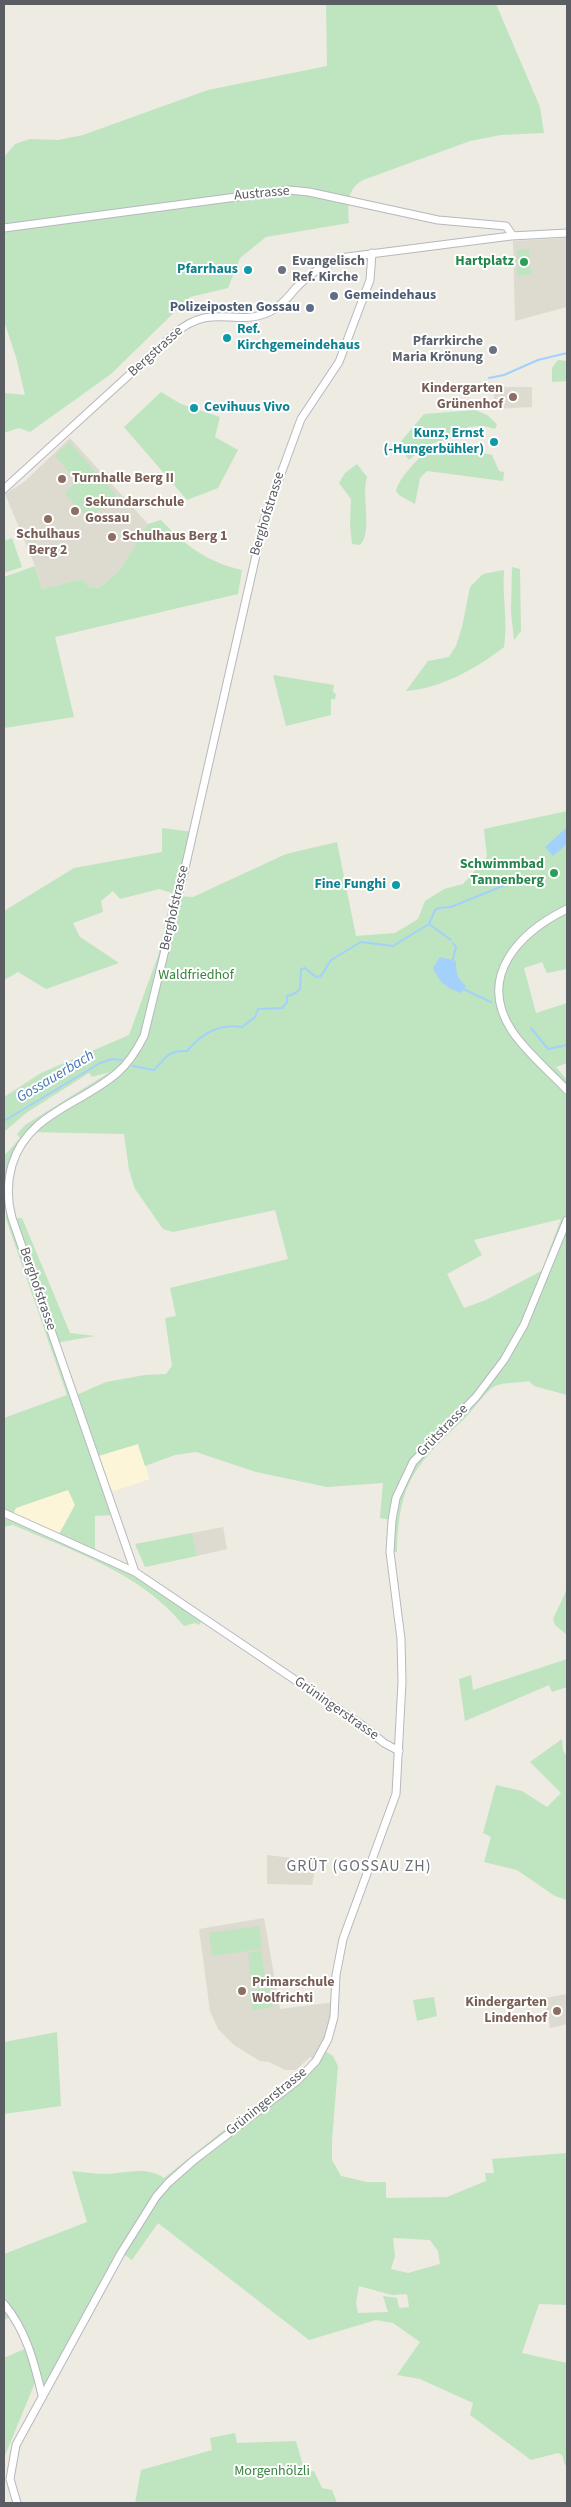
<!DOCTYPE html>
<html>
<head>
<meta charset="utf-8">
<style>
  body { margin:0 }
  #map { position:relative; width:571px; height:2507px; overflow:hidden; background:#edebe2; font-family:"Source Sans 3",sans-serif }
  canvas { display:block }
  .frame { position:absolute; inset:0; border:5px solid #5a5d62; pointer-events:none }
</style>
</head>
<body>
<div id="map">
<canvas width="571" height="2507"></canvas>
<div class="frame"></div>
</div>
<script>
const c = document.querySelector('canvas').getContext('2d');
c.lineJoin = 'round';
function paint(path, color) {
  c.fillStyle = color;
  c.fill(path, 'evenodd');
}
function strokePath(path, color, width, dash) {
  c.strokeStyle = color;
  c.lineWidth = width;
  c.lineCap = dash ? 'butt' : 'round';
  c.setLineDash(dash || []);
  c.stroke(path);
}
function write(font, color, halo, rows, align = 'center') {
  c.font = font + ' "Source Sans 3",sans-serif';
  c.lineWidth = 4;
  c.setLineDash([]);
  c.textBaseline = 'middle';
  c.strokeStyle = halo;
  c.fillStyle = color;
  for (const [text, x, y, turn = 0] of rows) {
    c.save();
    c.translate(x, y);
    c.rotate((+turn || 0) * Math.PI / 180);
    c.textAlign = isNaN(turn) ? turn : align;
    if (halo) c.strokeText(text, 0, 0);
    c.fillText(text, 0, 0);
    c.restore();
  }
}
paint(new Path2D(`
  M 138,1444 L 150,1479 L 114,1491 L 110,1487 L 106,1487 L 95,1457 Z
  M 68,1489 L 75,1505 L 58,1536 L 11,1516 L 16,1508 Z`), '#fcf5d7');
paint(new Path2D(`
  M 567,238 L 567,307 L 515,321 L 513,241 Z
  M 494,387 L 532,387 L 532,407 L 494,409 Z
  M 70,438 L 148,524 L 120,570 L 99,588 L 89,587 L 82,579 L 42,589 L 36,568 L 5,494 L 24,482 Z
  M 223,1527 L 227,1549 L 197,1556 L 192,1533 Z
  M 267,1855 L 317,1861 L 312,1885 L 267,1884 Z
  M 264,1918 L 280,2009 L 335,2002 L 334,2017 L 316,2061 L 310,2057 L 296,2070 L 285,2070 L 269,2062 L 260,2061 L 234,2045 L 218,2029 L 210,2011 L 199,1929 Z
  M 567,1994 L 567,2024 L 550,2028 L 545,1998 Z`), '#dddad0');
paint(new Path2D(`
  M 326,4 L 496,4 L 540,107 L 544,133 L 501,135 L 470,141 L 363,180 C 346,189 348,206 349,223 L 266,237 L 240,258 L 228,288 L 190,297 L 111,374 L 30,432 L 19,428 L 4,433 L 4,393 L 25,395 L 16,357 L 4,321 L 4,157 L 15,144 L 30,139 L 58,140 L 83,135 L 208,90 L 327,66 Z
  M 529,249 L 531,274 L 517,276 L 517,250 Z
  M 558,360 L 567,361 L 567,406 L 567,381 L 552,382 L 552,368 Z
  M 161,392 L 181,404 L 220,417 L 215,437 L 238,450 L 218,488 L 187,500 L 124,427 Z
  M 475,410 L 487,415 L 497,424 L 495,429 L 484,426 L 468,427 L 460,436 L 427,445 L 422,443 L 417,453 L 409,460 L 398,445 L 424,414 Z
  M 69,442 L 116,495 L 89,519 L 65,494 L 77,481 L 55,456 Z
  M 460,447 L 492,455 L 499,471 L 504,472 L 503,481 L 427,471 L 420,478 L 415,504 L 399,495 L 396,491 C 398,479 419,458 429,448 Z
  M 357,464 L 367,477 C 361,496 373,533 360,545 L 352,544 L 350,525 L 351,499 L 339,483 L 345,473 Z
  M 161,520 C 184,545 209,563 242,570 L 238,594 L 55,637 L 74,717 L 4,728 L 4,577 L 35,566 L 42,589 L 82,579 L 89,587 L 99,588 L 120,570 L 148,524 Z
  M 12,538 L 22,567 L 4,573 L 4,541 Z
  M 512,567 L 520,569 L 521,631 L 514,640 L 511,612 Z
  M 504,570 C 502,596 508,621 504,647 C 476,669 441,688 406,691 L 428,661 L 449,657 L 456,646 L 462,627 L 470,587 L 483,574 Z
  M 273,675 L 334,685 L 333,692 L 336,694 L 335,699 L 331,699 L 331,715 L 286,726 Z
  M 567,811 L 567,969 L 547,973 L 542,962 L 524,968 L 536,1013 L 567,1003 L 567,1063 L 556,1067 L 567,1080 L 567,1395 L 534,1386 L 529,1381 C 520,1383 504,1382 495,1386 C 487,1390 473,1410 466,1417 C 416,1465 399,1479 397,1552 L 390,1552 L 392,1520 L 380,1518 L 383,1483 L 327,1487 L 256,1472 L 196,1452 L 175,1455 L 145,1466 L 138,1444 L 95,1457 L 115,1515 L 95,1516 L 95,1552 L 135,1572 L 203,1619 L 199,1625 L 195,1623 L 184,1626 C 141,1573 73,1551 13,1525 L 4,1527 L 4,1418 L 67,1395 L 6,1219 L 4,1156 L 20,1138 L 17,1134 L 25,1125 L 110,1072 L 92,1077 L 89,1073 L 26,1113 L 4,1132 L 4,1097 L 41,1073 L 129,1035 L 158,956 L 172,893 L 159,889 L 120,899 L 113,891 L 101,901 L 103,912 L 73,923 L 80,937 L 119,963 L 46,989 L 18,972 L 4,980 L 4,911 L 74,868 L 162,852 L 162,828 L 193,832 L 178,896 L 193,897 L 286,854 L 337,842 L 356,936 L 395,933 L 418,919 L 425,901 L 444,889 L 463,884 L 487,857 L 484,829 ZM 29,1132 L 124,1134 L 129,1170 L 135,1189 L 163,1229 L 173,1232 L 275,1210 L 288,1259 L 170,1288 L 176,1316 L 165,1318 L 172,1366 L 166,1374 L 145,1375 L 106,1382 L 74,1396 L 55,1343 L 95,1336 L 70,1333 L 22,1218 L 12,1218 L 9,1176 ZM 561,1219 L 547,1256 L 547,1268 L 486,1300 L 464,1308 L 447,1274 L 482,1255 L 474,1240 ZM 68,1490 L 75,1505 L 58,1536 L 12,1516 L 16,1508 Z
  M 192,1533 L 197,1556 L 145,1567 L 135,1544 Z
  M 567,1589 L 567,1635 L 555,1625 L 553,1619 Z
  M 567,1659 L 567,1687 L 552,1692 L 549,1685 L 465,1721 L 459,1679 L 471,1675 L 473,1690 Z
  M 562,1739 L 563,1750 L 567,1757 L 567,1900 L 555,1896 L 517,1870 L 484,1862 L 491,1837 L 483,1833 L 496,1785 L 522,1791 L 547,1807 L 561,1793 L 530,1762 Z
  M 259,1926 L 262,1949 L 212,1956 L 209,1933 Z
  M 261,1951 L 265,1977 L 251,1979 L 248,1953 Z
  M 270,1988 L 273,2007 L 252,2010 L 249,1991 Z
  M 434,1997 L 437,2016 L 417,2021 L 413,2000 Z
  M 57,2032 L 61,2106 L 4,2114 L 4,2042 Z
  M 323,2050 L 333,2056 L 338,2066 L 332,2140 L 332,2160 L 341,2176 L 367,2182 L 386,2182 L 386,2198 L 447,2197 L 486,2181 L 485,2173 L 494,2173 L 492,2159 L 567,2153 L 567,2305 L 539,2304 L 522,2353 L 567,2363 L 567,2465 L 565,2465 L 562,2455 L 558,2453 L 531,2460 L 470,2415 L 473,2403 L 420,2379 L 397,2375 L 420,2342 L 393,2323 L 376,2320 L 309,2340 L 158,2223 L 132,2260 L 122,2253 L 42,2395 L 35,2365 L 11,2317 L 4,2320 L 4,2254 L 87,2222 L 72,2171 C 84,2172 96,2174 107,2174 C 127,2173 146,2166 164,2178 L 248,2111 L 251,2116 L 297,2081 ZM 393,2238 L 430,2240 L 438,2251 L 440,2264 L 408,2273 L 391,2269 L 395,2256 ZM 359,2286 L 392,2295 L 407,2294 L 409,2307 L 399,2308 L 397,2298 L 383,2296 L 388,2312 L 358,2313 L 356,2303 Z
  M 27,2348 L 36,2380 L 4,2458 L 4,2358 Z
  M 235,2433 L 237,2443 L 296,2441 L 305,2473 L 314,2471 L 322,2488 L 332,2490 L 337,2503 L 135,2503 L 141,2470 L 212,2450 L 210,2438 Z`), '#bfe4c0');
paint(new Path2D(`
  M 566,828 L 567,844 L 553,856 L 545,847 Z
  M 440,957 L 456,961 C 456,973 457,978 466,986 L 461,993 C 446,988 439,982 433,968 Z`), '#a3d1fc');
strokePath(new Path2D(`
  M 489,378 L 504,375 L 538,360 L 567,353
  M 429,924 L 451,940
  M 452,962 L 456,947 L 453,943
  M 463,989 L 491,1002
  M 531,1028 L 548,1049 L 567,1045
  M 133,1066 L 154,1070 C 167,1058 166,1050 187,1051 C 201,1034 219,1023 242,1027 L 255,1017 L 258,1009 L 282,1008 L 287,1002 L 287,996 L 294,994 L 300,989 L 301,969 L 305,968 L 316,977 L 321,976 L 331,960 L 361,942 L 393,946 L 429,924 L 435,910 L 439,908 L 451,907 L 510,883 L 516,877
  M 4,1121 L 100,1063 L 112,1059 L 122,1060`), '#a3d1fc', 2);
const secondary = new Path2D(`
  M 4,228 L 289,190 L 309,192 L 438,220 L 506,226 L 513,236
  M 4,489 L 174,334 C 213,301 235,328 269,312 C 280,307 288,298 295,289 C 310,273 326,262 347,257 L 511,236 L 567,233
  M 567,909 C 520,932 476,976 512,1031 C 527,1053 549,1071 567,1090
  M 4,1513 L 135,1572 L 362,1725 L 384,1743 L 399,1751
  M 135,1572 L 12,1218 C 7,1200 7,1183 12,1165 C 28,1113 80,1105 117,1073 C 129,1063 137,1050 144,1036 L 185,868 L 264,520 L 301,419 L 339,362 L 370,280 L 372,253
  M 4,2304 C 26,2330 34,2362 42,2395
  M 17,2503 L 10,2479 L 16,2445 L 121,2253 L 156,2197 L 168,2183 L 193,2161 L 297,2081 L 316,2061 L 328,2039 L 334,2017 L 336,1975 L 343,1939 L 396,1794 L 402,1682 L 401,1639 L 390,1552 L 392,1520 L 396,1498 L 413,1462 L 476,1397 L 504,1360 L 524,1325 L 567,1220`);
strokePath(secondary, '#b6b8be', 9);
strokePath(secondary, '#fff', 7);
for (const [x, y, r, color] of [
  [524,262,5,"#2e9e5b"],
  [248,270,5,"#0f9aa8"],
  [282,270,5,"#6b7280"],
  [334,296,5,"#5c6f8a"],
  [310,308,5,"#5c6f8a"],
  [227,338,5,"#0f9aa8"],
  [493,350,5,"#6b7280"],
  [513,397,5,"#8d6e63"],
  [194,408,5,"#0f9aa8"],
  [494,442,5,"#0f9aa8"],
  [62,479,5,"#8d6e63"],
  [75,511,5,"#8d6e63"],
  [48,519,5,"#8d6e63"],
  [112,537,5,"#8d6e63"],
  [554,873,5,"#2e9e5b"],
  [396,885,5,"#0f9aa8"],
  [242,1991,5,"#8d6e63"],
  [557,2011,5,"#8d6e63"]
]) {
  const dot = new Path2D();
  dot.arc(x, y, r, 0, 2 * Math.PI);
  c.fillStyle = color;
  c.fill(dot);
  strokePath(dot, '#fff', 2);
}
write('14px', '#5a5d62', '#fff', [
  ["Austrasse",262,194,-5],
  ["Bergstrasse",156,352,-42],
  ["Berghofstrasse",268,514,-73],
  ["Berghofstrasse",175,908,-77],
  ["Berghofstrasse",37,1289,71],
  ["Grütstrasse",443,1431,-46],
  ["Grüningerstrasse",336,1709,35],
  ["Grüningerstrasse",267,2102,-39]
]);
write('bold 14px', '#5b616d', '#fff', [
  ["Evangelisch",292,262],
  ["Ref. Kirche",292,278],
  ["Pfarrkirche",483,342,"right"],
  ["Maria Krönung",483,358,"right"]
], 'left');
write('bold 14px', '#27864d', '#fff', [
  ["Hartplatz",514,262],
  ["Schwimmbad",544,865],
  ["Tannenberg",544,881]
], 'right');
write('bold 14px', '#0d838f', '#fff', [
  ["Pfarrhaus",238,270],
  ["Ref.",237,330,"left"],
  ["Kirchgemeindehaus",237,346,"left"],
  ["Cevihuus Vivo",204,408,"left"],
  ["Kunz, Ernst",484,434],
  ["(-Hungerbühler)",484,450],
  ["Fine Funghi",386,885]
], 'right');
write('bold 14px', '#4e5e75', '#fff', [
  ["Gemeindehaus",344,296],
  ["Polizeiposten Gossau",300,308,"right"]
], 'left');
write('bold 14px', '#785e54', '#fff', [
  ["Kindergarten",503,389,"right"],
  ["Grünenhof",503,405,"right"],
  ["Turnhalle Berg II",72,479],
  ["Sekundarschule",85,503],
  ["Gossau",85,519],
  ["Schulhaus",48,535,"center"],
  ["Berg 2",48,551,"center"],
  ["Schulhaus Berg 1",122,537],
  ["Primarschule",252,1983],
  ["Wolfrichti",252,1999],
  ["Kindergarten",547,2003,"right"],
  ["Lindenhof",547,2019,"right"]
], 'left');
write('14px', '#38843e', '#fff', [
  ["Waldfriedhof",196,976],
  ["Morgenhölzli",272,2472]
]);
write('italic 15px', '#4377b5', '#fff', [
  ["Gossauerbach",56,1077,-31]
]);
c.letterSpacing = '1px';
write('16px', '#6b6f74', '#fff', [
  ["GRÜT (GOSSAU ZH)",359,1867]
]);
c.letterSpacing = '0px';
</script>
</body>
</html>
